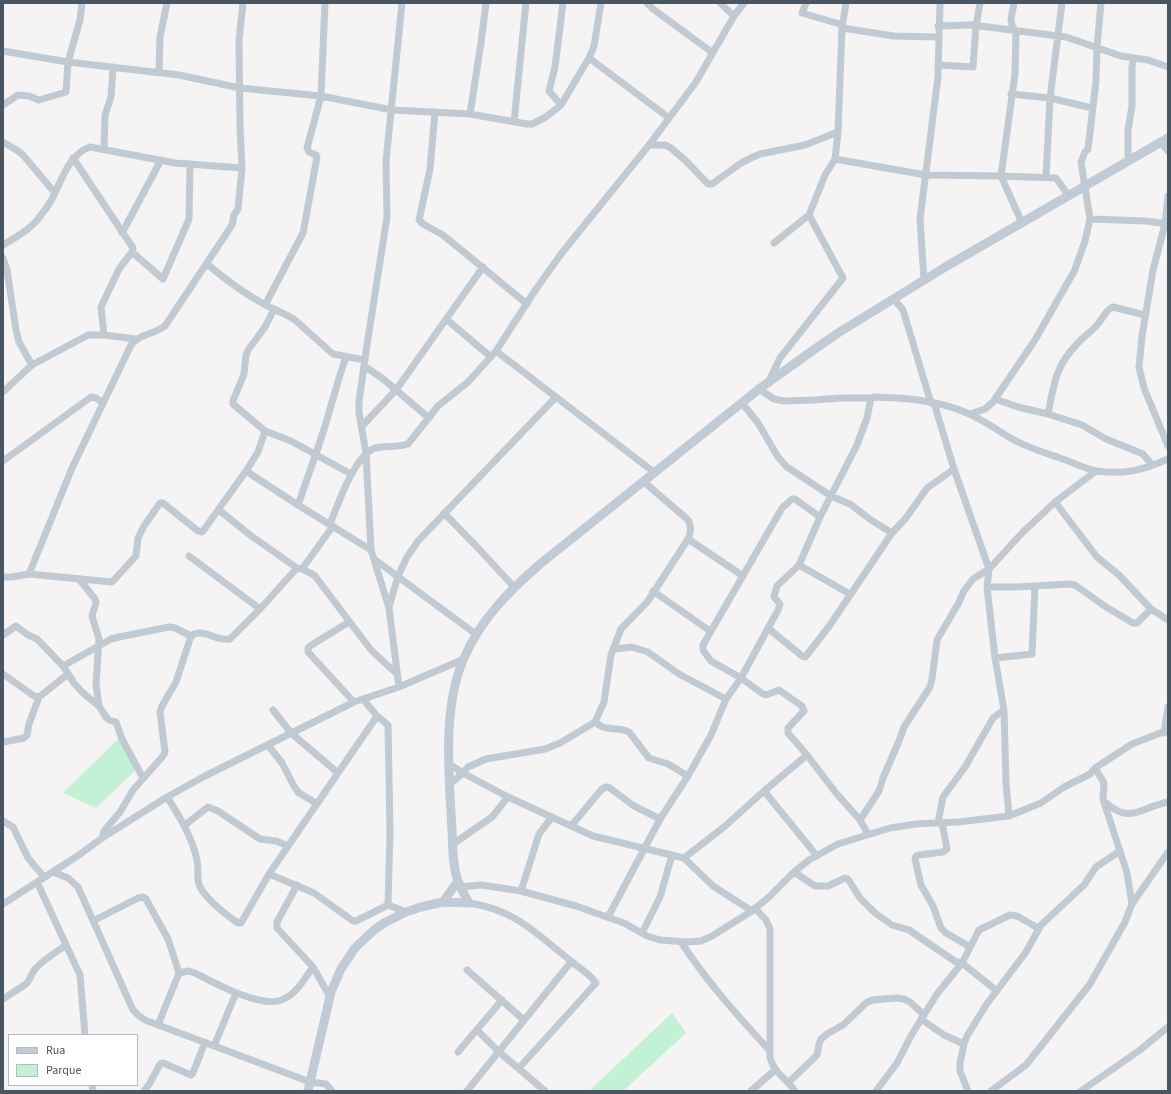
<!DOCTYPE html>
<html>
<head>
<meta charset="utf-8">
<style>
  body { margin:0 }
  #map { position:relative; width:1171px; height:1094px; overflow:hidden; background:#f5f3f3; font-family:"Source Sans 3",sans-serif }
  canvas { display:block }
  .frame { position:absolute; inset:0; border:4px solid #4a5661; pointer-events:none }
  .legend { position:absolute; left:8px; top:1034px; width:130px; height:52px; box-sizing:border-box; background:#fff; border:1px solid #b7bbc0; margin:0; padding:5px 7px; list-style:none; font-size:12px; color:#4a5661 }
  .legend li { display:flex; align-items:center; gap:8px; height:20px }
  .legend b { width:20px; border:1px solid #b7bbc0 }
</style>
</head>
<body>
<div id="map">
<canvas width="1171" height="1094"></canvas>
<div class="frame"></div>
<ul class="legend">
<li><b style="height:5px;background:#c1cbd6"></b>Rua</li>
<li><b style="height:11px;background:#c3f1d5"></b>Parque</li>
</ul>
</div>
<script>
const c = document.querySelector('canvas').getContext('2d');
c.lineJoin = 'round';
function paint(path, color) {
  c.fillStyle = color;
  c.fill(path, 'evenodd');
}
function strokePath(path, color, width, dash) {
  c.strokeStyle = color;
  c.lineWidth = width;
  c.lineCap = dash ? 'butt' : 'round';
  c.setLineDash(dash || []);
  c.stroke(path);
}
paint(new Path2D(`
  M 118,739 L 138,768 L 96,808 L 63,793 Z
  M 672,1013 L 686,1033 L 623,1091 L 589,1091 Z`), '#c3f1d5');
strokePath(new Path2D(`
  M 647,3 L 653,9 L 713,53
  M 720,3 L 734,16
  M 806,3 L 802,13 L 843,25
  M 1014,3 L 1011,19 L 1012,25 L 1016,32 L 1015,74 L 1001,176 L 1022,223
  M 938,26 L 972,25 L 1066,37 L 1121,56 L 1148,60 L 1168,67
  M 842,28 L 894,36 L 938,37
  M 3,51 L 68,62 L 179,75 L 240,88 L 321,96 L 392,110 L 470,114 L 527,124 L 532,124 L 546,117 L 561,105 L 589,58 L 594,46 L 601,3
  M 589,58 L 669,118
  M 938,65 L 973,67 L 976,26 L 980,3
  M 159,72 L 160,37 L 167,3
  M 1011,94 L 1050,98 L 1092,108
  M 3,105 L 18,95 L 29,96 L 39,100 L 66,92 L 68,62 L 80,20 L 82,3
  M 561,105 L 549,91 L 555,67 L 563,3
  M 435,112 L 430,169 L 419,220 L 423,224 L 443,235 L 527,304
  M 470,114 L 481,43 L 486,3
  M 514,122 L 526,3
  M 3,142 L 18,151 L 23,155 L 55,193
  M 1161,142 L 1168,151
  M 649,145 L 665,145 L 671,148 L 685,160 L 708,184 L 712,184 L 741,163 L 751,158 L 760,154 L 805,145 L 838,132
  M 104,149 L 105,115 L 111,97 L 113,67
  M 73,158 L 133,248 L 132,252 L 119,269 L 101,307 L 104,335
  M 835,159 L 926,175 L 1001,176 L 1056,178 L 1069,196
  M 1128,162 L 1128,130 L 1132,106 L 1132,66 L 1134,58
  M 1046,177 L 1050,98 L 1062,3
  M 1168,196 L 1165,224 L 1153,270 L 1142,336 L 1139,367 L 1144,388 L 1168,446
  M 1090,219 L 1146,221 L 1168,224
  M 122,233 L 161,160
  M 774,243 L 809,215 L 825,175 L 835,159 L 838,132 L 842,28 L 846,3
  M 3,245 C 15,238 29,230 38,219 C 43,213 48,206 52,199 C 62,180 68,155 90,147 L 175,163 L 242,168
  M 132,252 L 163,279 L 189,219 L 190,164
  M 3,258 L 7,270 L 16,330 L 19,342 L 32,365
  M 207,264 C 225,279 243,293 264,304 C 274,310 285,313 295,320 L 333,354 L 365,360
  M 924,280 L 920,219 L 938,77 L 940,3
  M 894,299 L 903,310 L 931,403
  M 265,305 L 303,233 L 317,157 L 316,155 L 309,152 L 307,148 L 321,96 L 325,3
  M 274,309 L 265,327 L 248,350 L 246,355 L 244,374 L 233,401 L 233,404 L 265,431 L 291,441 L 351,474
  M 446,319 L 491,357
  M 496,351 L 655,473
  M 364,366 L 382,378 L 429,418
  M 768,383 L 780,358 L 843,278 L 809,215
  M 759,389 L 774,399 L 784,401 L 814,400 L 841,398 L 871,398 L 874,397 C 905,398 938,400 967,413 C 984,420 998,431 1014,440 C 1029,448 1045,453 1060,458 C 1072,462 1085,469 1097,471 C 1125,475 1143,470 1168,459
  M 3,392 L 32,365 L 88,335 L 104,335 L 136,339
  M 995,399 L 1018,407 L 1048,414 L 1082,425 L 1106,439 L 1143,454 L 1152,465
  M 742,403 L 758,423 L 778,457 L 787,467 L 831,496 L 850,504 L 871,520 L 892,533
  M 934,403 L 954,469 L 989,569 L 987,587 L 995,658 L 1004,710 L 1006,783 L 1009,816
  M 970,414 L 985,409 L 993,402 L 1035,340 L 1068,282 L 1074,272 L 1085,241 L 1090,219 L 1081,162 L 1085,152 L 1088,149 L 1096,81 L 1097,47 L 1101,3
  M 1048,414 C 1054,384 1055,367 1077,344 C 1083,337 1091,332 1097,325 C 1103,319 1105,310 1113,307 L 1145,315
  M 362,426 L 396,390 L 483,267
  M 3,461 L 91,397 L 96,398 L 103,403
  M 246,471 L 298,505 L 371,550
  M 1055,502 L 1097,557 L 1119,575 L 1151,609 L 1168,620
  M 298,505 C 309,473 321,442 330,409 C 335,392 340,374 346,357
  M 219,510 L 250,535 L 297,568 C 304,569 309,572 315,576 L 371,650 L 397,674
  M 444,513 L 479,549 L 514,587
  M 820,517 L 795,499 L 792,499 L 782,508 L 703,645 L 703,650 L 711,661 L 741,678 L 763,694 L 766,695 L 779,690 L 802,706 L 804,711 L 788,728 L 788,733 L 807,755 L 836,793 L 860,820 L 868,834
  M 330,524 C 338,504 354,456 375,448 C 386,445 397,448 408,444 L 438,406 L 468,382 L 496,351 L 536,289 L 561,254 L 649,145 L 696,82 L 734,16 L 744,3
  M 688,539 L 743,576
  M 189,556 L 260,609
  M 374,559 L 477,635
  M 799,565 L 850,594
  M 302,569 L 333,526
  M 29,574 L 72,468 L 131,345 C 141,333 153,335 165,326 L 232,225 L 234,215 L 238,209 L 242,168 L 240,127 L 239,40 L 243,3
  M 3,577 L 12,577 L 29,574 L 112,582 L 136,556 L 138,538 L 144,526 L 160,503 L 163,503 L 198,531 L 201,532 L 203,531 L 246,471 L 258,452 L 265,431
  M 79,579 L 95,599 L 96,603 L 92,616 L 99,639 L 96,684 L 99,706 L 106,717 L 109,720 L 116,722 L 122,739 L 143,778
  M 987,587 L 1016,587 L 1069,584 L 1075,585 L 1106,607 L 1133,623 L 1137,623 L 1151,609
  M 653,591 L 710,631
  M 389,607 L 398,576 L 407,557 L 418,541 L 556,397
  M 349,622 L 310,646 L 308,648 L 308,652 L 354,702
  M 768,628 L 802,656 L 805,657 L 807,655 L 830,625 L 892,533 L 906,518 L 927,488 L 954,469
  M 3,635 L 16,626 L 28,635 L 37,639 L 63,666 L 74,683 L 83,693 L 99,706
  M 614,649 L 632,647 L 648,652 L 679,674 L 726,699
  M 995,658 L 1032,654 L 1035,586
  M 63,666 L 111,639 L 119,637 L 169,627 L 175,628 L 191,636
  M 3,674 L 34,696 L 39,697
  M 399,687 L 389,608 L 371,550 L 366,453 L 359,413 L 359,401 L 367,345 L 387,217 L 386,161 L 402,3
  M 363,699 L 377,716 L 388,725 L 390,832 L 388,905
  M 273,710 L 291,733 L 337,772
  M 595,722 C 609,734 617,725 629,732 L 649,758 L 668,764 L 688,776
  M 1164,733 L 1168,707
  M 3,742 L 24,738 L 27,735 L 29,724 L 39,697 L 68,674
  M 268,745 L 282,763 L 295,788 L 299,793 L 316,803
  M 449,764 L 463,773 L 508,797 L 593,836 L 684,858 L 713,886 L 752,911
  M 1095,768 L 1104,783 L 1103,799 L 1127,873 L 1132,904
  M 450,784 L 463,773 L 468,767 L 486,759 L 545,749 L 560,743 L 595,722 L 604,702 L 611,655 L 621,629 L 648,601 L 688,539 C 691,531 692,526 687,519 L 644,482
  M 764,791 L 817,856
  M 167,797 C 180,817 192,837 197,860 C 199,868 196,880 200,887 C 208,901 225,914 238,923 L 241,923 L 269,874 L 377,716
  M 1104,801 C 1130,826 1141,807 1168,802
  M 860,820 L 879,791 L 883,778 L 899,741 L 904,727 L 930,687 L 932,679 L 937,640 L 958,604 L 964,591 L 973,579 L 989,569 L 1023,532 L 1055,502 L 1096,471
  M 3,821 L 13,827 L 28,858 L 44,877
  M 938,823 L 943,797 L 965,767 L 993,718 L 1004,710
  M 942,823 L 947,849 L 943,852 L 919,855 L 916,856 L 915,859 L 921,885 L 933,906 L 941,928 L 946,933 L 970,947
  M 185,825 L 208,807 L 218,811 L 260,839 L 276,841 L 288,846
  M 571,826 L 602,789 L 606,787 L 610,788 L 634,806 L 660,819
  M 102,838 L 104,831 L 120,812 L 133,790 L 163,756 L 165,752 L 160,712 L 162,706 L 176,682 L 191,636 C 203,627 217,642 230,639 L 260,609 L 297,568
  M 453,844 L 492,817 L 508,797
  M 684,858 L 724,827 L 764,791 L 807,755
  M 53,872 L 68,878 L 78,887 L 133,1010 L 138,1015 L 145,1020 L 310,1082 L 326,1084 L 332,1091
  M 794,872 L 815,886 L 828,886 L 845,878 L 848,879 L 860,898 L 875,913 L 892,925 L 909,930 L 956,962 L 962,963 L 997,991
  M 269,874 L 314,893 L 353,921 L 356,921 L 388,905 L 406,912
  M 37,882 L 80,975 L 85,1035
  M 297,885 L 277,922 L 277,928 L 313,967 L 330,997
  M 461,887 L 481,885 L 521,891 L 576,906 L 624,923 L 647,936 L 660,940 L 687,942 L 701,941 L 712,936 L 752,911 L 769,897 L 794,872 L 809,860 L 838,844 L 890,828 L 916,824 L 958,822 L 1009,816 L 1041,803 L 1064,787 L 1090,774 L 1095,768 L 1132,744 L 1168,730
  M 521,891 L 539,834 L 552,817
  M 469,903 C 516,910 535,933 571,961 C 579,968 590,974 596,983 L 519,1068
  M 3,904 L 79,855 L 102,838 L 167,797 L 205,776 L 354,702 L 399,687 L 464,659
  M 755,908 L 766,920 L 770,929 L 770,1058 C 775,1074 786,1078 795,1091
  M 608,917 L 660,819 L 688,776 L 711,735 L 726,699 L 741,678 L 778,610 L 780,604 L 774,597 L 777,586 L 799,565 L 820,517 L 857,445 L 867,418 L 871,398
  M 93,921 L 138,898 L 143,897 L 146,899 L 168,939 L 179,973 L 158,1025
  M 642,933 L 660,897 L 672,855
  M 681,942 C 707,982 738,1016 770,1051
  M 467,970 L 524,1020
  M 179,973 L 188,971 L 195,973 C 214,983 264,1010 284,999 C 297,993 305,978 313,967
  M 3,999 L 26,984 C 31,979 31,973 36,968 C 44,959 57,952 66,945
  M 921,1019 L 944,1035 L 964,1044
  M 477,1030 L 498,1051 L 545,1091
  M 214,1046 L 236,993
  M 458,1052 L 502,1000
  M 789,1082 L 817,1055 L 819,1044 L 821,1039 L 827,1034 L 843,1025 L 866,1003 L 872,1000 L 897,998 L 904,999 L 910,1002 L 924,1015
  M 92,1085 L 93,1091
  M 144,1091 L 150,1083 L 160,1064 L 163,1063 L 191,1075 L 193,1073 L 205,1042
  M 467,1091 L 571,962
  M 751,1091 L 775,1070
  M 876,1091 L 897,1063 L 912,1034 L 937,994 L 962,963 L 979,930 L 1010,915 L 1017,916 L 1038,928
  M 968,1091 L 960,1071 L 960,1063 L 964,1044 L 967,1036 L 986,1005 L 1026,952 L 1041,925 L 1084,885 L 1096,867 L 1120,851
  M 991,1091 L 1026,1065 L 1090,984 L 1125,922 L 1132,904 L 1168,852
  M 1081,1091 L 1140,1050 L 1168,1027`), '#c1cad2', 7);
strokePath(new Path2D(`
  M 443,902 L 458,881
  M 308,1091 L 331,992 L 341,969 L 355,948 L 374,930 L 384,923 L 406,912 L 421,907 L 443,902 L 469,903 C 465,896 461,888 458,881 C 452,865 453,846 452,830 C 449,777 442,707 464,658 C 481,619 508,592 540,564 L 759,389 L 812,351 L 838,333 L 947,266 L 1168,138`), '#c1cbd6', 9);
</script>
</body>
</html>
